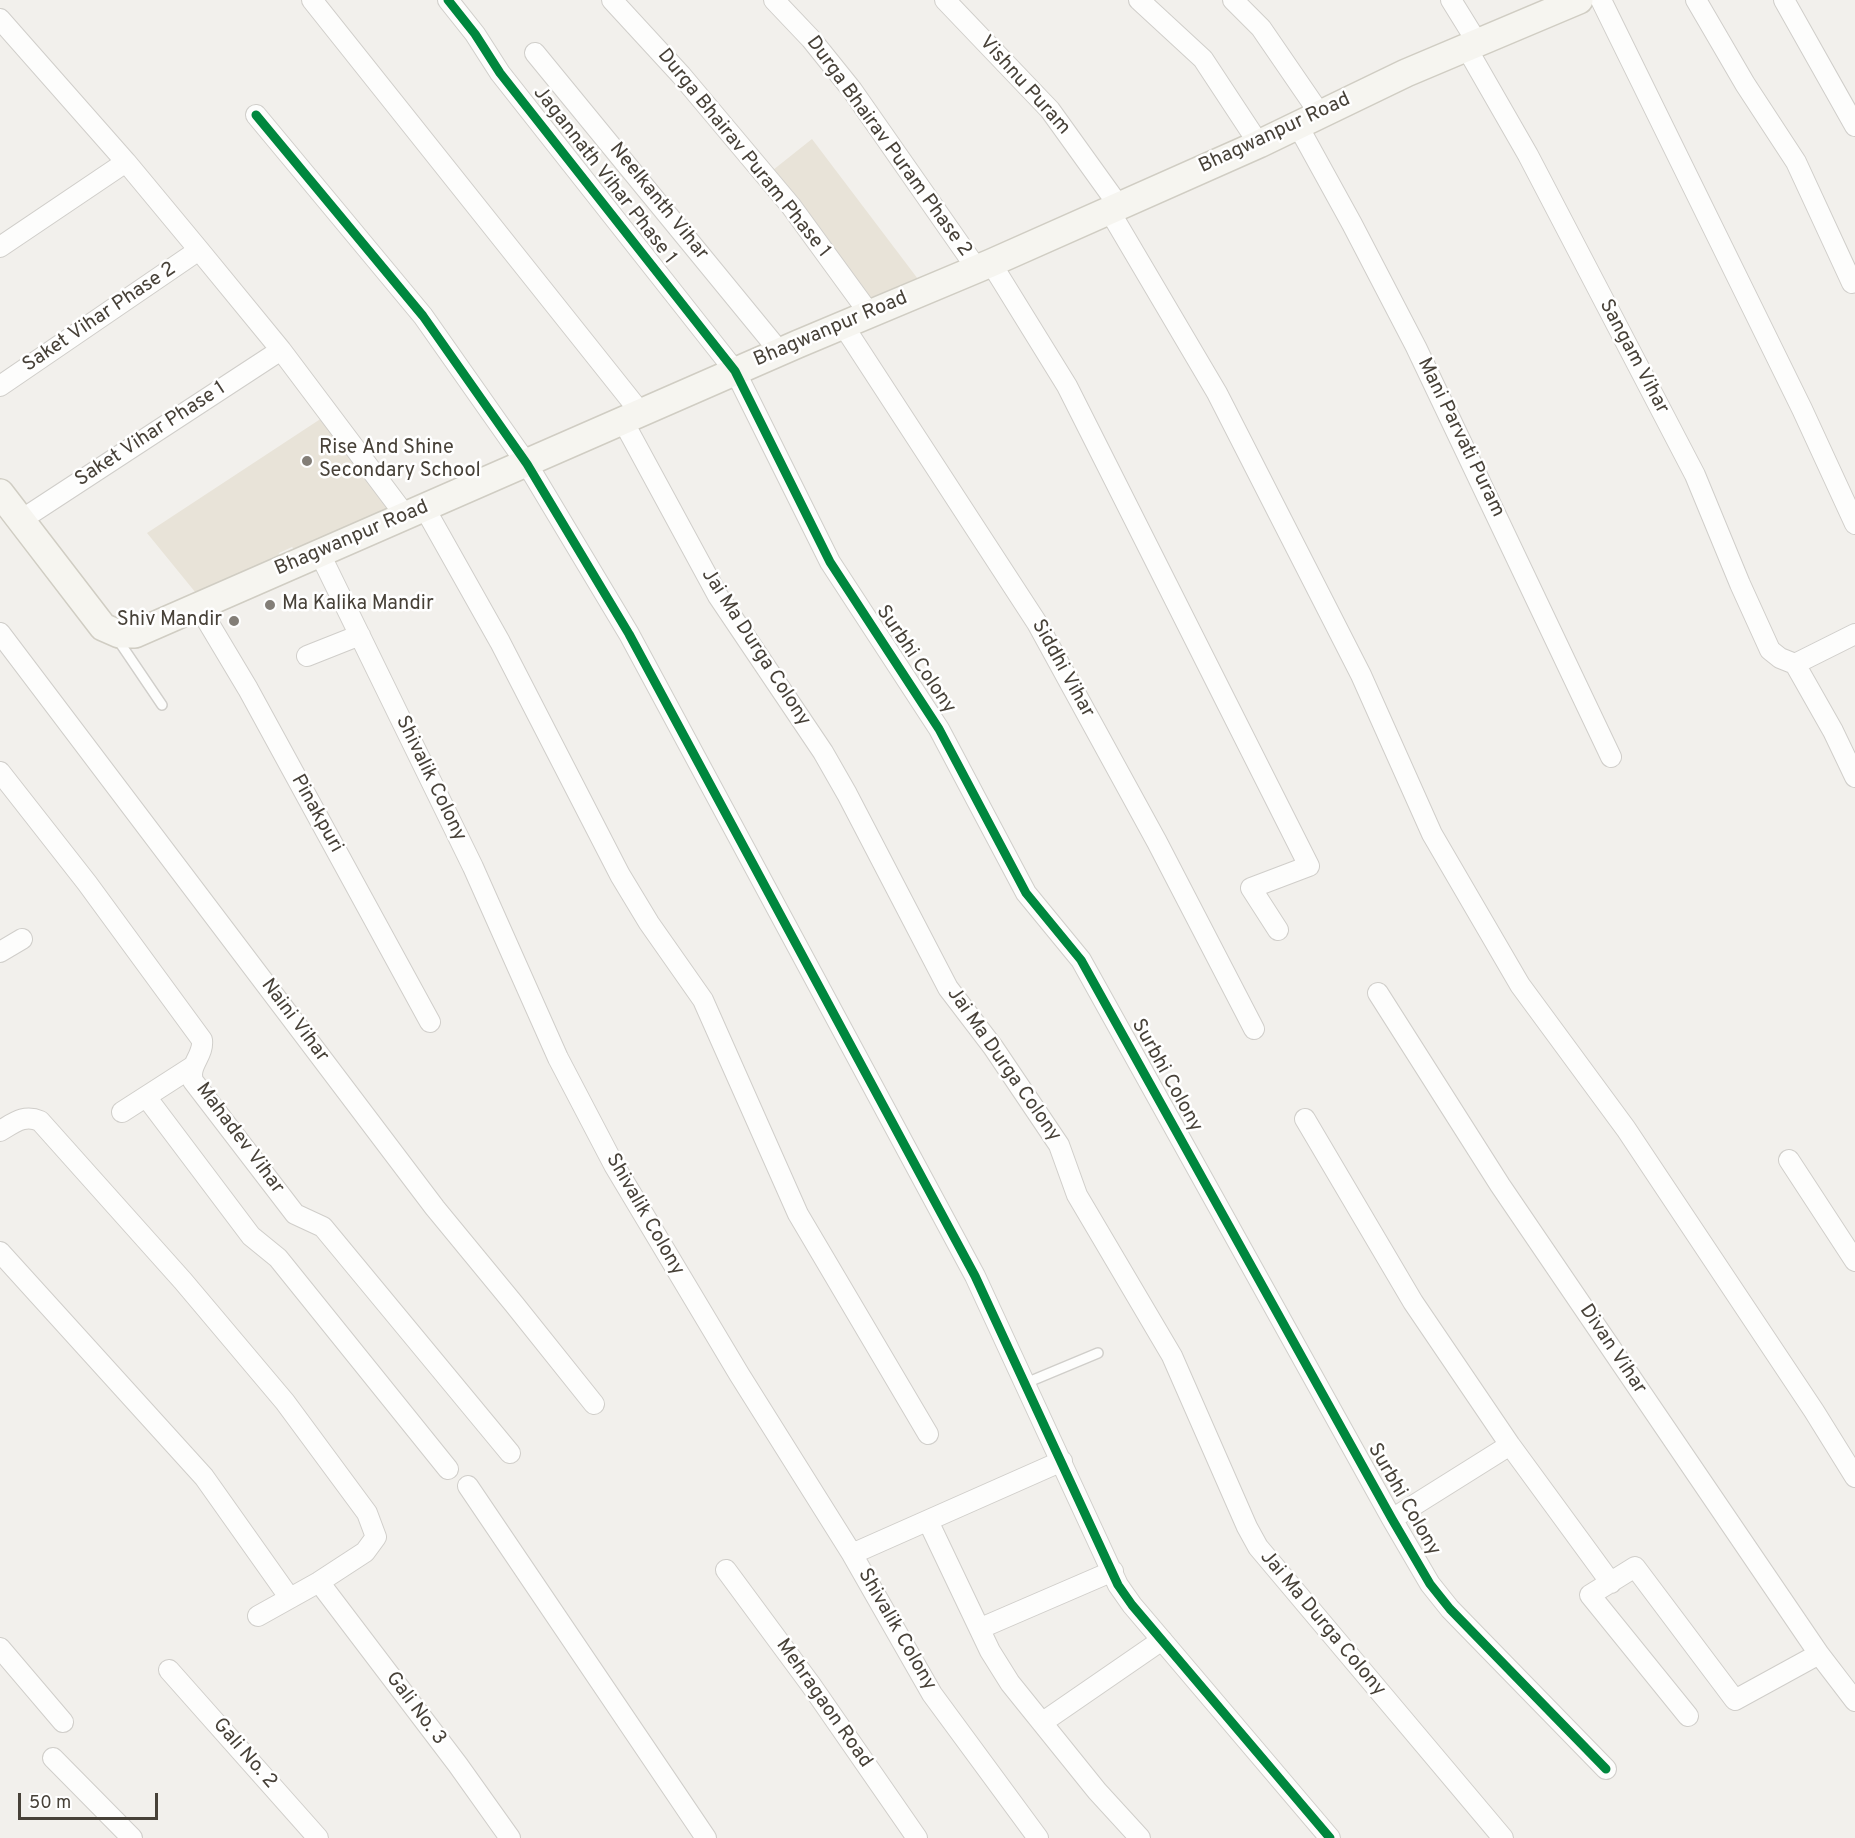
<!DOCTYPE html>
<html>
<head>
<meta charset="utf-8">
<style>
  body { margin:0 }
  #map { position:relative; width:1855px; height:1838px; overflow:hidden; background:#f2f0ec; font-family:Overpass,sans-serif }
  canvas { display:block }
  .scale { position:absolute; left:18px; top:1793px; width:140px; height:27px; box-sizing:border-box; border:3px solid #474138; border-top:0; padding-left:8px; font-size:18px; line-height:21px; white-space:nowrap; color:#474138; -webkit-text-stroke:4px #fff; paint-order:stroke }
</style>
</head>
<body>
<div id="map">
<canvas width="1855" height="1838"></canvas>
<div class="scale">50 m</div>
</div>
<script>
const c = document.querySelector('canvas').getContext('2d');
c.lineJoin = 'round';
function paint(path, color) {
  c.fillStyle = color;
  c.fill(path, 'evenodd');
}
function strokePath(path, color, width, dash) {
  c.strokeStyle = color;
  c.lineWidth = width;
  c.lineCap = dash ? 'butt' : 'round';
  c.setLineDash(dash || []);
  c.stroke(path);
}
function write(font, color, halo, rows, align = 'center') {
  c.font = font + ' Overpass,sans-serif';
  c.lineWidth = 5;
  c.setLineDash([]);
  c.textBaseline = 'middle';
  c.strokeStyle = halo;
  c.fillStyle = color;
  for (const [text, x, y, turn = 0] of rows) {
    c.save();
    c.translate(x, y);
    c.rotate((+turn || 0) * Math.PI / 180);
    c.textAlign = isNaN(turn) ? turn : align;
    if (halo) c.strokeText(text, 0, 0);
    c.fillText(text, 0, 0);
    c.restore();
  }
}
paint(new Path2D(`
  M 812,139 L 921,283 L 874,304 L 773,170 Z
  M 325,416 L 394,507 L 296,551 L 292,547 L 279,553 L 278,559 L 200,598 L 147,533 Z`), '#e8e3d8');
const lane = new Path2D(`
  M 116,637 L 162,705
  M 1026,1383 L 1098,1353`);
const street = new Path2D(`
  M 312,0 L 641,413
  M 448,0 L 475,34 L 500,73 L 735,371 L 830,562 L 939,729 L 1026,893 L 1081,960 L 1392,1519 L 1430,1584 L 1450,1609 L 1606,1769
  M 612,0 L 681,75 L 791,206 L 869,313
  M 774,0 L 811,39 L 852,90 L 977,269
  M 945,0 L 1050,110 L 1119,206
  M 1139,0 L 1203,59 L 1259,144
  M 1233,0 L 1261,28 L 1320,114
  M 1451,0 L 1477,42
  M 1601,0 L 1802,409 L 1855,524
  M 1696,0 L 1745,84 L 1796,162 L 1852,283
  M 1784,0 L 1855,126
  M 0,19 L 126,162 L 199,250 L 281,350 L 405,515
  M 1466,47 L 1528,155 L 1695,475 L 1740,584 L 1770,650 L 1780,658 L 1795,664
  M 535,53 L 780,352
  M 256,115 L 423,316 L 527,464 L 629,634 L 975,1276 L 1118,1585 L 1132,1605 L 1330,1838
  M 1298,126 L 1352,224 L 1416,347 L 1611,757
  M 1109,210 L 1217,393 L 1361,675 L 1432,834 L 1520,985 L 1626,1129 L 1814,1411 L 1855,1477
  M 0,247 L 126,162
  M 991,263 L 1067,386 L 1309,866 L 1251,888 L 1278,930
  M 843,325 L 1037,623 L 1157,842 L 1254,1029
  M 0,386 L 199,250
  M 623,421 L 718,596 L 823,752 L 847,794 L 948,988 L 993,1047 L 1059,1145 L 1077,1195 L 1172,1356 L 1247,1527 L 1258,1547 L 1503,1838
  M 424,507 L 500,642 L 620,875 L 649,923 L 703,1000 L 798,1214 L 928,1434
  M 21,520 L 281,350
  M 319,552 L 473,867 L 558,1058 L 614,1165 L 739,1374 L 852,1554 L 932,1694 L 1038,1838
  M 199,607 L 248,689 L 430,1022
  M 0,633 L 435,1208 L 514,1304 L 594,1404
  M 307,656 L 360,635
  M 1795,664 L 1833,731 L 1855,777
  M 1795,664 L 1855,634
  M 0,772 L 87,883 L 202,1040 C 204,1056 188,1065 193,1081 L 295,1214 L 323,1227 L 510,1453
  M 0,952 L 22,939
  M 1378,993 L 1500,1185 L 1819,1654 L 1855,1701
  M 147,1098 L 251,1236 L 278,1258 L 448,1469
  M 122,1112 L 192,1067
  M 1305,1119 L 1413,1302 L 1510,1445 L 1611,1583
  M 0,1131 C 14,1123 24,1114 40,1121 L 183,1281 L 285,1402 L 367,1513 L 376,1537 L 365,1552 L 319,1582 L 258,1616
  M 1789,1160 L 1855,1261
  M 0,1252 L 204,1477 L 289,1597
  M 468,1486 L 706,1838
  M 1392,1519 L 1510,1445
  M 928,1521 L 990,1651 L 1010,1683 L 1097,1791 L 1140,1838
  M 852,1554 L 1062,1461
  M 726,1570 L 811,1685 L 917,1838
  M 319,1582 L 458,1765 L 510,1838
  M 981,1628 L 1113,1571
  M 0,1648 L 63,1722
  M 169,1670 L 318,1838
  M 1688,1716 L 1590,1595 L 1635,1567 L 1735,1700 L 1819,1654
  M 1043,1722 L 1162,1640
  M 53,1758 L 132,1838`);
const secondary = new Path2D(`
  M 0,493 L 103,627 L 119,634 L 135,634 L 798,344 L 991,263 L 1259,144 L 1406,73 L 1579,0`);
strokePath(lane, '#d0ceca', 12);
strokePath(street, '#d0ceca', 22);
strokePath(secondary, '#d0cdc3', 30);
strokePath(lane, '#fdfdfc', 9);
strokePath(street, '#fdfdfc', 20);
strokePath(secondary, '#f6f5f0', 27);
strokePath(new Path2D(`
  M 448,0 L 475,34 L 500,73 L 735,371 L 830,562 L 939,729 L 1026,893 L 1081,960 L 1392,1519 L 1430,1584 L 1450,1609 L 1606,1769
  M 256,115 L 423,316 L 527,464 L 629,634 L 975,1276 L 1118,1585 L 1132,1605 L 1330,1838`), '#00873e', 9);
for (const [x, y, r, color] of [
  [307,461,6,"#837e77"],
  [270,605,6,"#837e77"],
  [234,621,6,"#837e77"]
]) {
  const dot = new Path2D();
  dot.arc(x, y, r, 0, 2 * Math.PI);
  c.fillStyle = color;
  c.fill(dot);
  strokePath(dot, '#fff', 2);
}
write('20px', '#474138', '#fff', [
  ["Vishnu Puram",1024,86,48],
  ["Bhagwanpur Road",1275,134,-25],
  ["Durga Bhairav Puram Phase 2",888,147,54],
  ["Durga Bhairav Puram Phase 1",743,154,51],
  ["Jagannath Vihar Phase 1",604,176,52],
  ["Neelkanth Vihar",658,202,51],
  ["Saket Vihar Phase 2",100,318,-34],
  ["Bhagwanpur Road",831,330,-23],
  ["Sangam Vihar",1633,357,62],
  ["Saket Vihar Phase 1",151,435,-33],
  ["Mani Parvati Puram",1460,438,64],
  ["Bhagwanpur Road",352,539,-23],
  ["Jai Ma Durga Colony",755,648,57],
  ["Surbhi Colony",915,660,56],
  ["Siddhi Vihar",1062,669,61],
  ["Shivalik Colony",430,779,64],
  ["Pinakpuri",316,814,61],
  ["Naini Vihar",294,1021,53],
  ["Jai Ma Durga Colony",1003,1065,55],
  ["Surbhi Colony",1166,1076,61],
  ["Mahadev Vihar",239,1139,53],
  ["Shivalik Colony",644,1215,60],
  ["Divan Vihar",1612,1350,56],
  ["Surbhi Colony",1403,1500,60],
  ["Jai Ma Durga Colony",1322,1624,50],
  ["Shivalik Colony",896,1630,60],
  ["Mehragaon Road",823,1704,55],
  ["Gali No. 3",415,1709,53],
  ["Gali No. 2",244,1754,49]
]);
write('20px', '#474138', '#fff', [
  ["Rise And Shine",319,449],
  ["Secondary School",319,472],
  ["Ma Kalika Mandir",282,605],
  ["Shiv Mandir",222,621,"right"]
], 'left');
</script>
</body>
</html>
